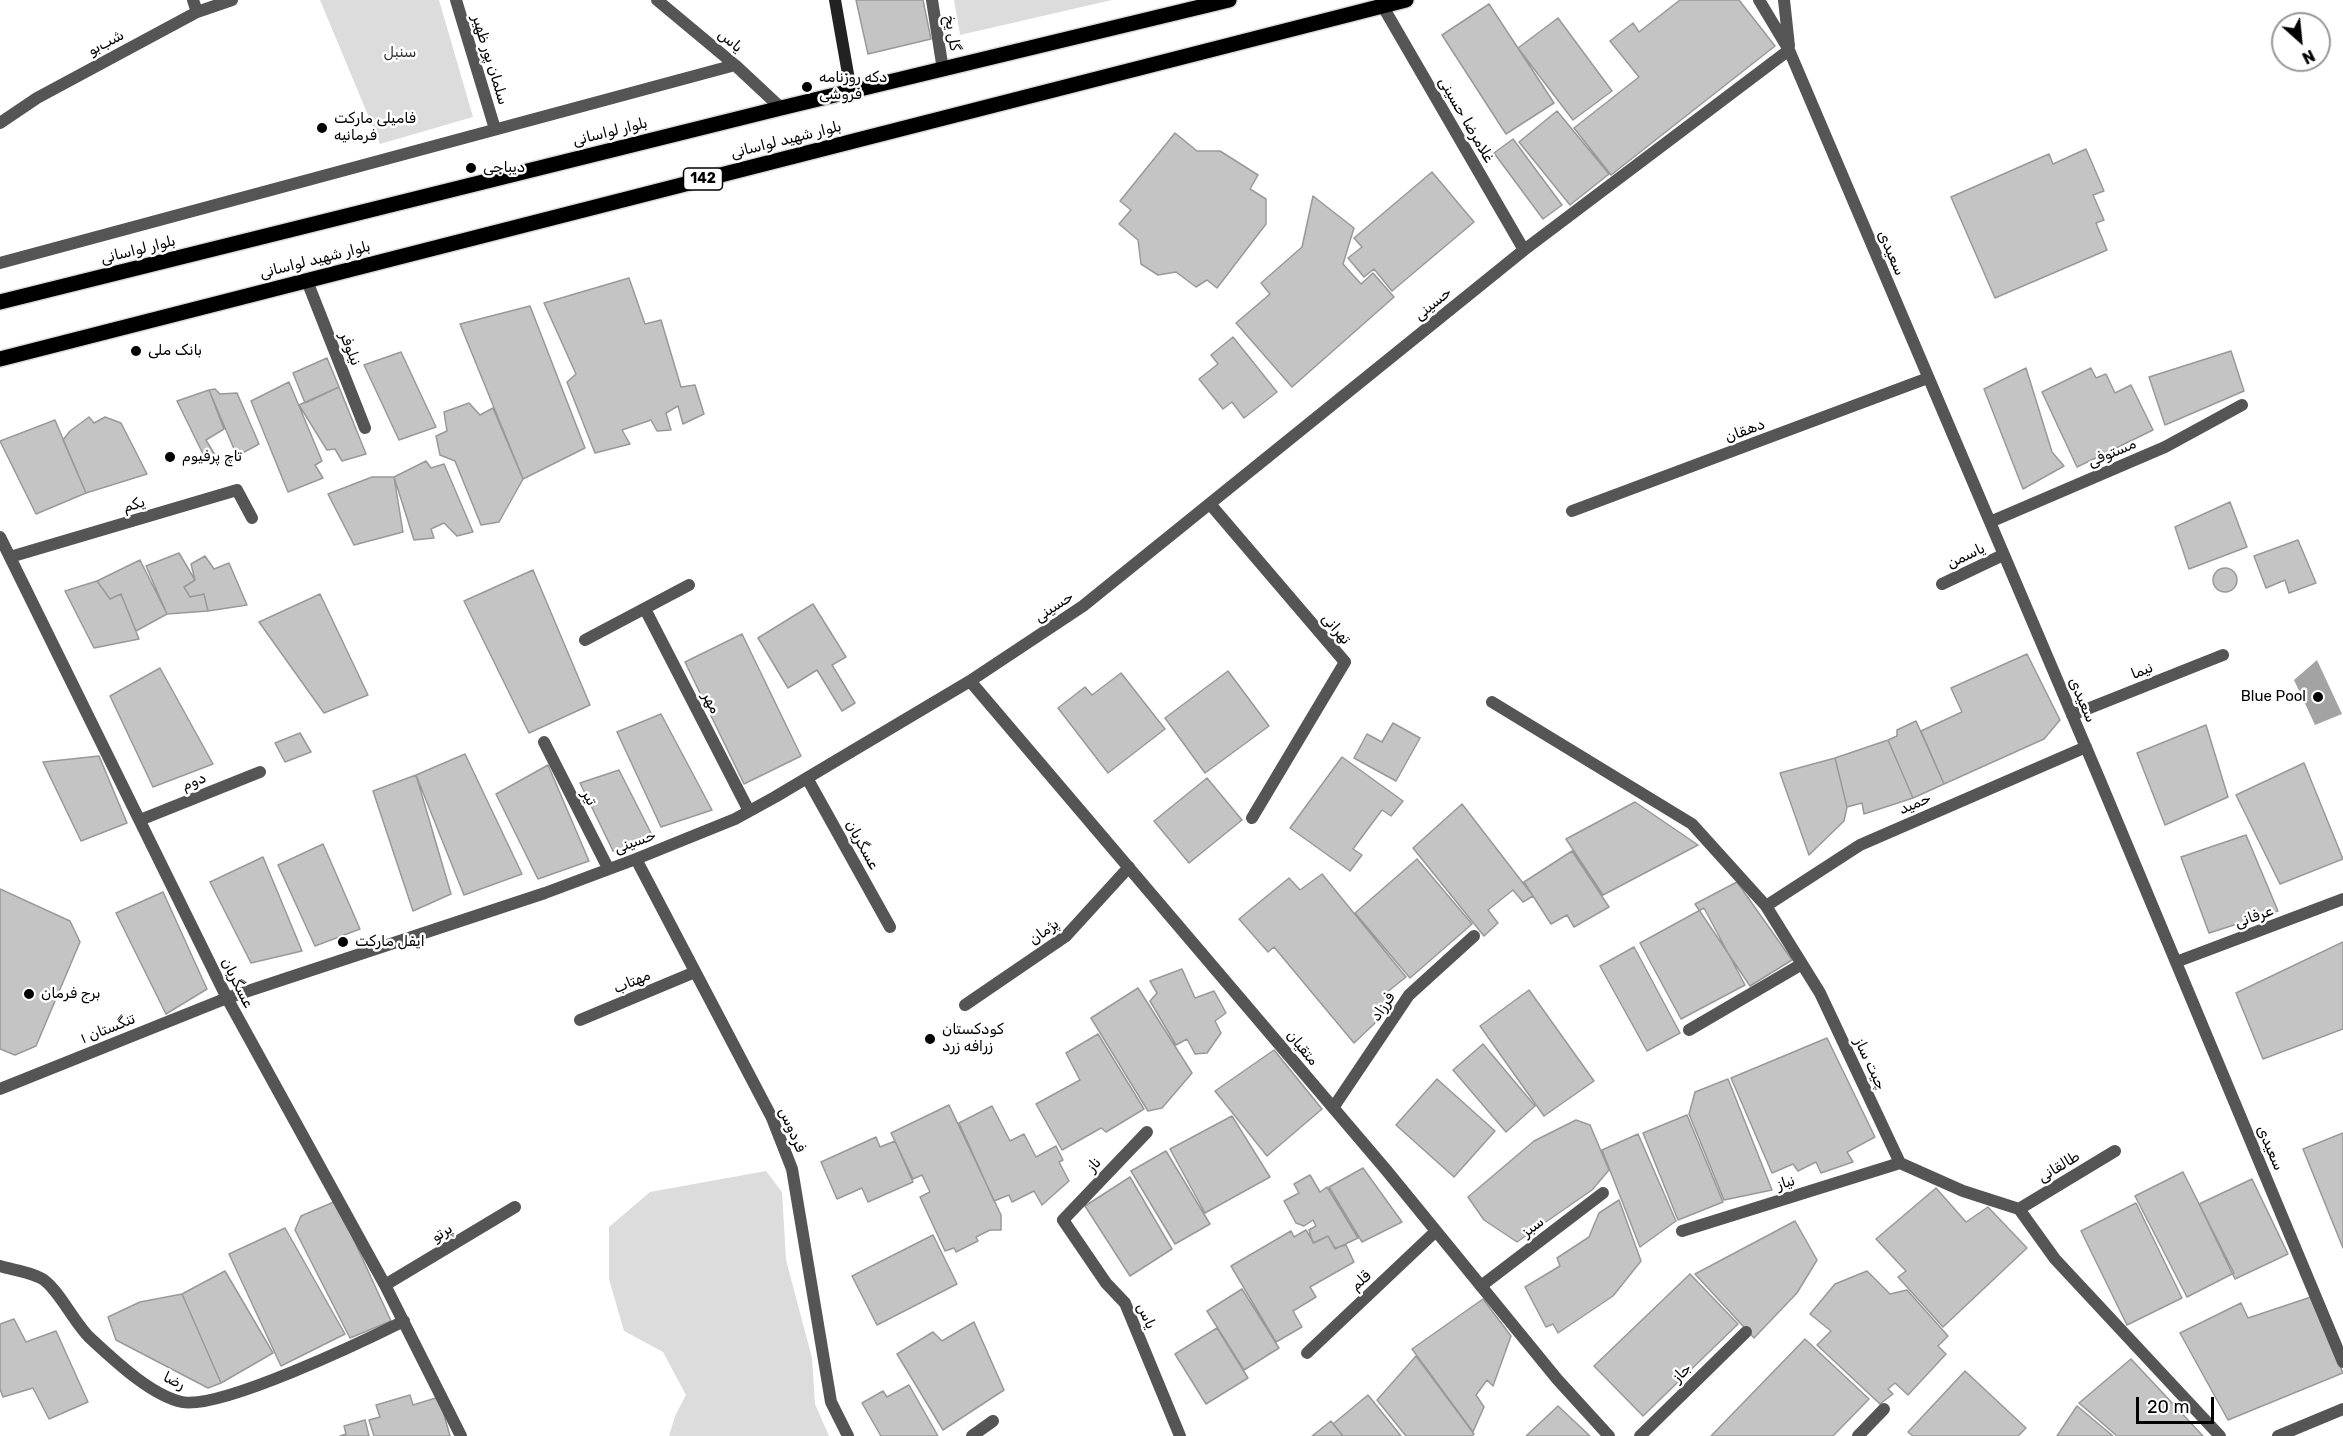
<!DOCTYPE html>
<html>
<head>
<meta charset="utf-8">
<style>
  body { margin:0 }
  #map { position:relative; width:2343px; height:1436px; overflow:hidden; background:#fff; font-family:Rubik,sans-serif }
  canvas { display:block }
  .north { position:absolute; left:2271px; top:12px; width:60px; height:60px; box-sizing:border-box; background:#fff; border:2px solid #999; border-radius:50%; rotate:153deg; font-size:16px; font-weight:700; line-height:24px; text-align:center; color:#000 }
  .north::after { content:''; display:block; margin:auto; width:21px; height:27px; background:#000; clip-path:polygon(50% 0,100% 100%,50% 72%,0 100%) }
  .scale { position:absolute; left:2136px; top:1397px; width:78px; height:27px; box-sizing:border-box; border:3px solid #000; border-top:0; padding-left:8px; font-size:18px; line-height:21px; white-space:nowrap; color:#000; -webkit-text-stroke:4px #fff; paint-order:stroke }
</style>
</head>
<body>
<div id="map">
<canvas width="2343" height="1436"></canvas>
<div class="north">N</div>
<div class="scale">20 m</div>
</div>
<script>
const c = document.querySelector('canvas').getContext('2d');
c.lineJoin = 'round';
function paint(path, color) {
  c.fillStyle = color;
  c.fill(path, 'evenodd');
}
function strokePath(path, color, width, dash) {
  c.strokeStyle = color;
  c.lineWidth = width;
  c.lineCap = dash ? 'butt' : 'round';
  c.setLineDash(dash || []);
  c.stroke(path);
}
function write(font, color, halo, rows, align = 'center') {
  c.font = font + ' Rubik,"Noto Sans Arabic",sans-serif';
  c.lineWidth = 5;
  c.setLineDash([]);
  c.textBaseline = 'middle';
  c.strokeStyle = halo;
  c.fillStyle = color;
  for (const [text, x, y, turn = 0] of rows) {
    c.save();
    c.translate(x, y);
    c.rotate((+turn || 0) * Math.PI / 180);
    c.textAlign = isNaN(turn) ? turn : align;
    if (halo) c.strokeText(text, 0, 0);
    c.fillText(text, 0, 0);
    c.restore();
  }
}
paint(new Path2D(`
  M 320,0 L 439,0 L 473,117 L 380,144 Z
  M 954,0 L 1112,0 L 960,35 Z
  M 766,1171 L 782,1192 L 786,1260 L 812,1358 L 815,1404 L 829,1436 L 669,1436 L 675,1416 L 686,1395 L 663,1352 L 624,1331 L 609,1279 L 609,1227 L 650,1192 Z`), '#dcdcdc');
paint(new Path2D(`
  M 2317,660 L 2342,714 L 2315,725 L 2294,680 Z`), '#a3a3a3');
const building = new Path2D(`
  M 856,0 L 923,0 L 931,39 L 868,54 Z
  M 1680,0 L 1739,0 L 1775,46 L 1611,175 L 1574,128 L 1639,77 L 1610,41 L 1633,23 L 1639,32 Z
  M 1489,4 L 1554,103 L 1506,134 L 1442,35 Z
  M 1558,18 L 1612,91 L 1573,120 L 1518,48 Z
  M 1557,111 L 1609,174 L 1570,205 L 1519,142 Z
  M 1175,133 L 1197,151 L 1220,151 L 1258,175 L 1250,189 L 1266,199 L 1266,224 L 1217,288 L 1207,280 L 1196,287 L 1176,272 L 1158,275 L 1141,264 L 1138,240 L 1119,224 L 1131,210 L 1120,201 Z
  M 1513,139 L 1562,205 L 1543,219 L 1494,153 Z
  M 2086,149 L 2104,191 L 2093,195 L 2104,220 L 2096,223 L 2107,250 L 1995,298 L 1951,197 L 2049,154 L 2053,164 Z
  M 1432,172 L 1474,222 L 1392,291 L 1374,269 L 1364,277 L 1348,258 L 1362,247 L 1354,238 Z
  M 1313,196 L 1354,228 L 1343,264 L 1361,284 L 1373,273 L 1394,297 L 1292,387 L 1236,323 L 1270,294 L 1261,283 L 1302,247 Z
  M 629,278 L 645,324 L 661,320 L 681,387 L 695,385 L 704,414 L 683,424 L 678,406 L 666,413 L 671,430 L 657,431 L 651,420 L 622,430 L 630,444 L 595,453 L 567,382 L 576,374 L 544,303 Z
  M 530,306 L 585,448 L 523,479 L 460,324 Z
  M 1233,337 L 1277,392 L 1244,418 L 1232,402 L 1223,409 L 1199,379 L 1218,364 L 1211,355 Z
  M 2231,351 L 2244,391 L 2165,425 L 2149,377 Z
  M 401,352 L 436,427 L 399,440 L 364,365 Z
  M 327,358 L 339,387 L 305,403 L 293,373 Z
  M 2026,368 L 2052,452 L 2064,466 L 2023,489 L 1984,389 Z
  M 2091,368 L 2096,378 L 2106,374 L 2115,393 L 2131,385 L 2153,430 L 2077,467 L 2042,392 Z
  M 289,382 L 322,461 L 315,465 L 323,478 L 288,492 L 251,401 Z
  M 339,387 L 366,454 L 342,461 L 335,449 L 327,450 L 299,405 Z
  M 215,389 L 220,394 L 237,393 L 259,444 L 237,456 L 209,390 Z
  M 209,390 L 224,429 L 206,440 L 215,455 L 206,460 L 177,401 Z
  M 469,403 L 480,415 L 493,408 L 523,479 L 499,522 L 481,525 L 455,461 L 440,455 L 436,436 L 447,431 L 444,412 Z
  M 89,417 L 94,423 L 105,417 L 121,423 L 147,474 L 86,493 L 63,440 L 70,431 Z
  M 55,420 L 86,493 L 36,514 L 0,441 Z
  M 426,461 L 431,468 L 444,464 L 473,532 L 457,536 L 444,523 L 431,529 L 434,538 L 414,540 L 394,477 Z
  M 372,477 L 394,477 L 403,532 L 354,545 L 328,494 Z
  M 2230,502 L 2247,547 L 2189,569 L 2175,527 Z
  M 2298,540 L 2316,583 L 2289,593 L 2285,580 L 2266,588 L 2254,556 Z
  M 179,553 L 195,580 L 184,587 L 190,597 L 204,594 L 208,611 L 167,614 L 146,566 Z
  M 205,556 L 214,569 L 229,563 L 247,605 L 208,611 L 204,594 L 190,597 L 184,587 L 195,580 L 191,564 Z
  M 140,560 L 167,614 L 136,631 L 121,594 L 110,599 L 97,581 Z
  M2213 580a12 12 0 1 1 24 0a12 12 0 1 1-24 0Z
  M 533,570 L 590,705 L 529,733 L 464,601 Z
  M 97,581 L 110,599 L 121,594 L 139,639 L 94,648 L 65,591 Z
  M 320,594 L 368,695 L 324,713 L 259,622 Z
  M 813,604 L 846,657 L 832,665 L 855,703 L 842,711 L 817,670 L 788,688 L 758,638 Z
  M 742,634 L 801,756 L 744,784 L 685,662 Z
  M 2027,654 L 2060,720 L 2044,739 L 1944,784 L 1921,731 L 1962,712 L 1951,688 Z
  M 160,668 L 213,764 L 153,787 L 110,696 Z
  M 1228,671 L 1269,726 L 1205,773 L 1165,718 Z
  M 1121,673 L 1165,729 L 1108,773 L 1058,708 L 1085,687 L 1092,695 Z
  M 661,714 L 712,810 L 661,827 L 617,732 Z
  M 1916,721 L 1944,784 L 1913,798 L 1888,740 L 1897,736 L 1897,730 Z
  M 1393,723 L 1420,738 L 1396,781 L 1354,758 L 1367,734 L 1382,742 Z
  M 2206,725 L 2228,797 L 2165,825 L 2137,753 Z
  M 300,733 L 311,752 L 285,762 L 275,743 Z
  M 1888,740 L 1913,798 L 1864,814 L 1862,803 L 1847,807 L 1835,758 Z
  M 465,754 L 522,874 L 464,895 L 416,775 Z
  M 99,756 L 127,823 L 81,841 L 43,762 Z
  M 1342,757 L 1403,801 L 1391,816 L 1382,810 L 1353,849 L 1362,855 L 1350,871 L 1290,828 Z
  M 1835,758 L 1847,807 L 1844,821 L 1809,855 L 1780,773 Z
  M 2304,763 L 2343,859 L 2280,884 L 2236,795 Z
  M 548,765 L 589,861 L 538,879 L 496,794 Z
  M 619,770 L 654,839 L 613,851 L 580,783 Z
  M 416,775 L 451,894 L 413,911 L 373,791 Z
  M 1207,778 L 1242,820 L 1189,863 L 1154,821 Z
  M 1635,802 L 1698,845 L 1603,895 L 1566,839 Z
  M 1462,804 L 1533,896 L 1523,902 L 1513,890 L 1488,910 L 1498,923 L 1484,936 L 1413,848 Z
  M 2246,835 L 2278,911 L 2209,933 L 2181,857 Z
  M 323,844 L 360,929 L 315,946 L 278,865 Z
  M 1572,851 L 1609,907 L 1574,927 L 1567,915 L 1551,924 L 1524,882 Z
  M 263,857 L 302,951 L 251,963 L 210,882 Z
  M 1417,859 L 1472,924 L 1410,978 L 1355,913 Z
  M 1322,874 L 1406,977 L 1386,993 L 1391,998 L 1374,1024 L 1354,1043 L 1274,947 L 1268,952 L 1239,919 L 1289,878 L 1300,890 Z
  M 1737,882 L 1792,960 L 1750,986 L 1695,904 Z
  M 0,889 L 70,921 L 80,942 L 36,1046 L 15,1055 L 0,1049 Z
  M 163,892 L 207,989 L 166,1014 L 116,913 Z
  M 1704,908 L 1745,985 L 1681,1019 L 1640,943 Z
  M 2343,942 L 2343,1029 L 2263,1059 L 2236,993 Z
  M 1634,947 L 1680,1033 L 1647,1051 L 1600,966 Z
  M 1182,969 L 1195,998 L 1214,991 L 1226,1013 L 1215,1021 L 1221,1033 L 1207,1053 L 1195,1054 L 1187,1039 L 1176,1045 L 1150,1001 L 1157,993 L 1150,981 Z
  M 1138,988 L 1192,1073 L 1162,1108 L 1148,1111 L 1091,1018 Z
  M 1529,990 L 1594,1081 L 1544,1116 L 1480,1026 Z
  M 1098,1034 L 1144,1109 L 1106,1132 L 1101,1128 L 1062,1150 L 1036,1104 L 1080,1080 L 1066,1053 Z
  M 1827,1038 L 1875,1137 L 1847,1152 L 1853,1162 L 1821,1173 L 1816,1162 L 1798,1171 L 1793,1164 L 1772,1173 L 1731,1078 Z
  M 1483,1044 L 1535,1106 L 1506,1132 L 1453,1070 Z
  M 1274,1050 L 1322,1109 L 1267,1156 L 1215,1091 Z
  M 1437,1079 L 1495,1131 L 1454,1177 L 1396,1125 Z
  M 1728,1079 L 1772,1190 L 1724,1200 L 1689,1114 L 1695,1092 Z
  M 949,1105 L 1001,1215 L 1001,1230 L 990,1230 L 976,1237 L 978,1241 L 956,1252 L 954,1248 L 945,1251 L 920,1197 L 930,1192 L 922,1175 L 913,1179 L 891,1133 Z
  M 992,1106 L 1010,1141 L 1024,1134 L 1036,1157 L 1056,1146 L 1063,1160 L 1059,1162 L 1069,1181 L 1042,1205 L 1034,1191 L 1012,1202 L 1009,1195 L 994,1201 L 959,1123 Z
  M 1687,1115 L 1723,1202 L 1678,1220 L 1643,1133 Z
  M 1232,1116 L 1270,1177 L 1205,1213 L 1170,1149 Z
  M 1576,1120 L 1590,1125 L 1609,1170 L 1592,1190 L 1517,1242 L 1484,1220 L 1468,1197 L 1534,1141 Z
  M 2343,1133 L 2343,1248 L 2303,1149 Z
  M 1638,1134 L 1676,1221 L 1640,1247 L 1602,1150 Z
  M 876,1137 L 880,1147 L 895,1141 L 913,1182 L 868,1202 L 862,1188 L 837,1199 L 821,1162 Z
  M 1166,1151 L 1210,1224 L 1175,1244 L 1131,1171 Z
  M 1363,1168 L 1402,1222 L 1362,1242 L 1329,1187 Z
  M 2183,1172 L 2234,1273 L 2187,1297 L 2135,1196 Z
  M 1310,1175 L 1320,1192 L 1327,1187 L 1358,1238 L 1335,1249 L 1328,1236 L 1313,1243 L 1309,1230 L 1316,1226 L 1313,1220 L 1304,1226 L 1296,1223 L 1284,1201 L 1299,1193 L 1294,1184 Z
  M 1130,1177 L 1172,1249 L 1130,1276 L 1085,1206 Z
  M 2252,1179 L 2288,1254 L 2235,1279 L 2199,1204 Z
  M 1936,1188 L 1966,1222 L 1988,1207 L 2027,1248 L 1943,1327 L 1898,1277 L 1906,1271 L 1876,1239 Z
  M 1619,1200 L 1641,1261 L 1613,1296 L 1558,1333 L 1553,1324 L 1546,1327 L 1525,1287 L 1560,1266 L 1557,1258 L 1589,1237 L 1599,1213 Z
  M 336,1201 L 391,1321 L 350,1338 L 295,1230 L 301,1216 Z
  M 2136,1203 L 2182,1298 L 2127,1325 L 2081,1231 Z
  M 1795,1221 L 1817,1260 L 1797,1293 L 1754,1338 L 1695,1274 Z
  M 285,1228 L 345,1334 L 281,1366 L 229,1254 Z
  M 1306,1230 L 1314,1243 L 1328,1236 L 1335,1248 L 1346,1245 L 1354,1262 L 1310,1287 L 1316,1297 L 1293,1311 L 1302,1327 L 1276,1342 L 1231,1266 L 1291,1231 L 1294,1237 Z
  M 933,1235 L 957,1284 L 877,1325 L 852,1276 Z
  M 225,1271 L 273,1353 L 221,1383 L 182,1294 Z
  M 1867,1271 L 1890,1294 L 1907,1290 L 1948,1336 L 1938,1346 L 1946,1354 L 1908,1395 L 1895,1383 L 1888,1389 L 1893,1394 L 1880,1404 L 1817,1345 L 1831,1331 L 1810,1314 L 1835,1284 Z
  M 1690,1274 L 1738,1324 L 1643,1416 L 1594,1366 Z
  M 1242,1289 L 1279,1348 L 1244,1370 L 1207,1311 Z
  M 182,1294 L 221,1383 L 208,1388 L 116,1340 L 108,1317 L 140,1302 Z
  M 2311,1297 L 2343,1373 L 2228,1420 L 2180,1333 L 2241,1303 L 2248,1318 Z
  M 1483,1299 L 1511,1336 L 1493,1386 L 1487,1380 L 1476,1395 L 1484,1407 L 1473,1432 L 1412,1349 Z
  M 14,1319 L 26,1342 L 56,1331 L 88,1402 L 49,1419 L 33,1388 L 3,1397 L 0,1389 L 0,1324 Z
  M 974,1322 L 1004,1390 L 943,1430 L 897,1354 L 933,1332 L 942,1341 Z
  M 1217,1328 L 1248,1378 L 1206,1404 L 1175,1354 Z
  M 1805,1339 L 1869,1399 L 1833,1436 L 1711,1436 Z
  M 1416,1356 L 1474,1434 L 1472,1436 L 1406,1436 L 1377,1400 Z
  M 2131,1359 L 2203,1436 L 2117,1436 L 2079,1403 Z
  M 1965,1371 L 2026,1428 L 2018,1436 L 1913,1436 L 1908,1432 Z
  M 909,1385 L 938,1436 L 881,1436 L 862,1403 L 883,1391 L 887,1397 Z
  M 410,1395 L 413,1405 L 439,1397 L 450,1436 L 374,1436 L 369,1420 L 380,1417 L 376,1405 Z
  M 1368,1395 L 1401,1436 L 1343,1436 L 1333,1424 Z
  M 1558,1406 L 1590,1436 L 1526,1436 Z
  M 2077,1406 L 2113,1436 L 2057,1436 Z
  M 365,1420 L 369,1436 L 340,1436 L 346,1434 L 344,1426 Z
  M 1331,1421 L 1343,1436 L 1312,1436 Z`);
paint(building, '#c4c4c4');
strokePath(building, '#999', 1.5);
const primary = new Path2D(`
  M 0,302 L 781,108 L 1229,0
  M 0,359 L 1406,0`);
strokePath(primary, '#dbdbdb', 18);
strokePath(new Path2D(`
  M 1481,1286 L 1603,1193`), '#555', 12);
strokePath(new Path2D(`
  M 193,0 L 197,12
  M 456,0 L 495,129
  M 657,0 L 735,65 L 781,108
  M 932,0 L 943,70
  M 1759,0 L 1789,50 L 2099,778 L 2343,1362
  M 1784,0 L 1789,46
  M 1382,5 L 1524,250
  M 0,123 L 37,98 L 197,12 L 232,0
  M 0,263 L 735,65
  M 307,281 L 365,428
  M 1210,504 L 1345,662 L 1252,818
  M 1572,511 L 1928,378
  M 1990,522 L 2165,447 L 2242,405
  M 0,537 L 227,998 L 385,1285 L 461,1436
  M 10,557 L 237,490 L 252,518
  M 1942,584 L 2003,555
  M 645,609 L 749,811
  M 585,640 L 689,585
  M 970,681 L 1387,1171 L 1557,1379 L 1609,1436
  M 1492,702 L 1692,824 L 1766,906 L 1820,993 L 1900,1163 L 1963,1191 L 2019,1209 L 2055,1259 L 2220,1436
  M 2072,715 L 2223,655
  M 544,742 L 608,868
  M 807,778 L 890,927
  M 140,820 L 260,772
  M 636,859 L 772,1118 L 792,1169 L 831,1402 L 848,1436
  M 1766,906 L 1860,845 L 2086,747
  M 2176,962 L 2343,899
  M 965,1005 L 1066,936 L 1129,867
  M 580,1020 L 695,972
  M 1689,1030 L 1802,964
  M 0,1089 L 227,998 L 545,893 L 636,859 L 735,819 L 775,797 L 970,681 L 1083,606 L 1524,250 L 1789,50
  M 1333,1108 L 1409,995 L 1474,936
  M 1147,1132 L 1063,1220 L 1106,1283 L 1125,1303 L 1180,1436
  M 2019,1209 L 2115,1151
  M 1682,1231 L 1900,1163
  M 0,1266 C 12,1270 33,1272 44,1280 C 59,1291 74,1322 89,1337 C 113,1359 150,1395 182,1402 C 220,1410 364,1341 404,1321
  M 385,1285 L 515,1207
  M 1307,1353 L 1436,1231
  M 972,1436 L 993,1421
  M 1640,1436 L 1746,1332
  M 1858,1436 L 1884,1409
  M 2278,1436 L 2343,1409`), '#555', 12);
strokePath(new Path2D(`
  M 835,0 L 851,91`), '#222', 12);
strokePath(primary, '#000', 15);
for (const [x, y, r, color] of [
  [807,87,6,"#000"],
  [322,128,6,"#000"],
  [471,168,6,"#000"],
  [136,351,6,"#000"],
  [170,457,6,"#000"],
  [2318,697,6,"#000"],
  [343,942,6,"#000"],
  [29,994,6,"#000"],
  [930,1039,6,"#000"]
]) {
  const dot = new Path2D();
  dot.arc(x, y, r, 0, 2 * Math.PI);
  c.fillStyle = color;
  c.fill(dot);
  strokePath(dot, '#fff', 2);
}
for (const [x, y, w] of [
  [703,179,39]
]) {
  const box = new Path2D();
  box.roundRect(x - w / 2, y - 11, w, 22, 4.5);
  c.fillStyle = '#fff';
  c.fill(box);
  strokePath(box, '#000', 1.5);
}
write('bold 14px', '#000', null, [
  ["142",703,179]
]);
write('15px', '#000', '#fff', [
  ["گل یخ",952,33,81],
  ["یاس",730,41,40],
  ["شب‌بو",106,43,-28],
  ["سلمان پور ظهیر",490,60,73],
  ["غلامرضا حسینی",1466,120,60],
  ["بلوار لواسانی",610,132,-14],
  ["بلوار شهید لواسانی",786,140,-14],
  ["بلوار لواسانی",138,250,-14],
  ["سعیدی",1891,253,67],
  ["بلوار شهید لواسانی",315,260,-14],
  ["حسینی",1433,304,-39],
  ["نیلوفر",350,349,69],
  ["دهقان",1745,431,-21],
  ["مستوفی",2112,453,-23],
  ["یکم",134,505,-17],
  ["یاسمن",1966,556,-25],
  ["حسینی",1054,607,-34],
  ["تهرانی",1336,629,49],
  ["نیما",2142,671,-22],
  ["سعیدی",2082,700,67],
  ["مهر",711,703,63],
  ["دوم",194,782,-22],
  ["تیر",589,798,63],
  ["حمید",1915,804,-23],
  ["حسینی",635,842,-20],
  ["عسگریان",862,845,61],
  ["عرفانی",2254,917,-20],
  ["پژمان",1044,932,-37],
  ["مهتاب",632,982,-23],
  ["عسگریان",237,983,63],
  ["فرزاد",1383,1007,-56],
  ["تنگستان ۱",108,1029,-22],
  ["متقیان",1302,1048,50],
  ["چیت ساز",1870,1064,65],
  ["فردوس",792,1130,67],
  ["سعیدی",2270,1148,67],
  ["ناز",1094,1165,-47],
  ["طالقانی",2059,1167,-31],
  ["نیاز",1786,1183,-17],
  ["سبز",1533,1227,-37],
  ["پرتو",442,1233,-31],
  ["قلم",1361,1281,-43],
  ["یاس",1146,1316,67],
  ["جاز",1682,1373,-44],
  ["رضا",174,1381,25]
]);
write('15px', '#333', '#fff', [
  ["سنبل",400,53]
]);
write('15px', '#000', '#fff', [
  ["دکه روزنامه",819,78],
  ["فروشی",819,95],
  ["فامیلی مارکت",334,119],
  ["فرمانیه",334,136],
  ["دیباجی",483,168],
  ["بانک ملی",148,351],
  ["تاچ پرفيوم",182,457],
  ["Blue Pool",2306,697,"right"],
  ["ایفل مارکت",355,942],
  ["برج فرمان",41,994],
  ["کودکستان",942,1030],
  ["زرافه زرد",942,1047]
], 'left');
</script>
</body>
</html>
